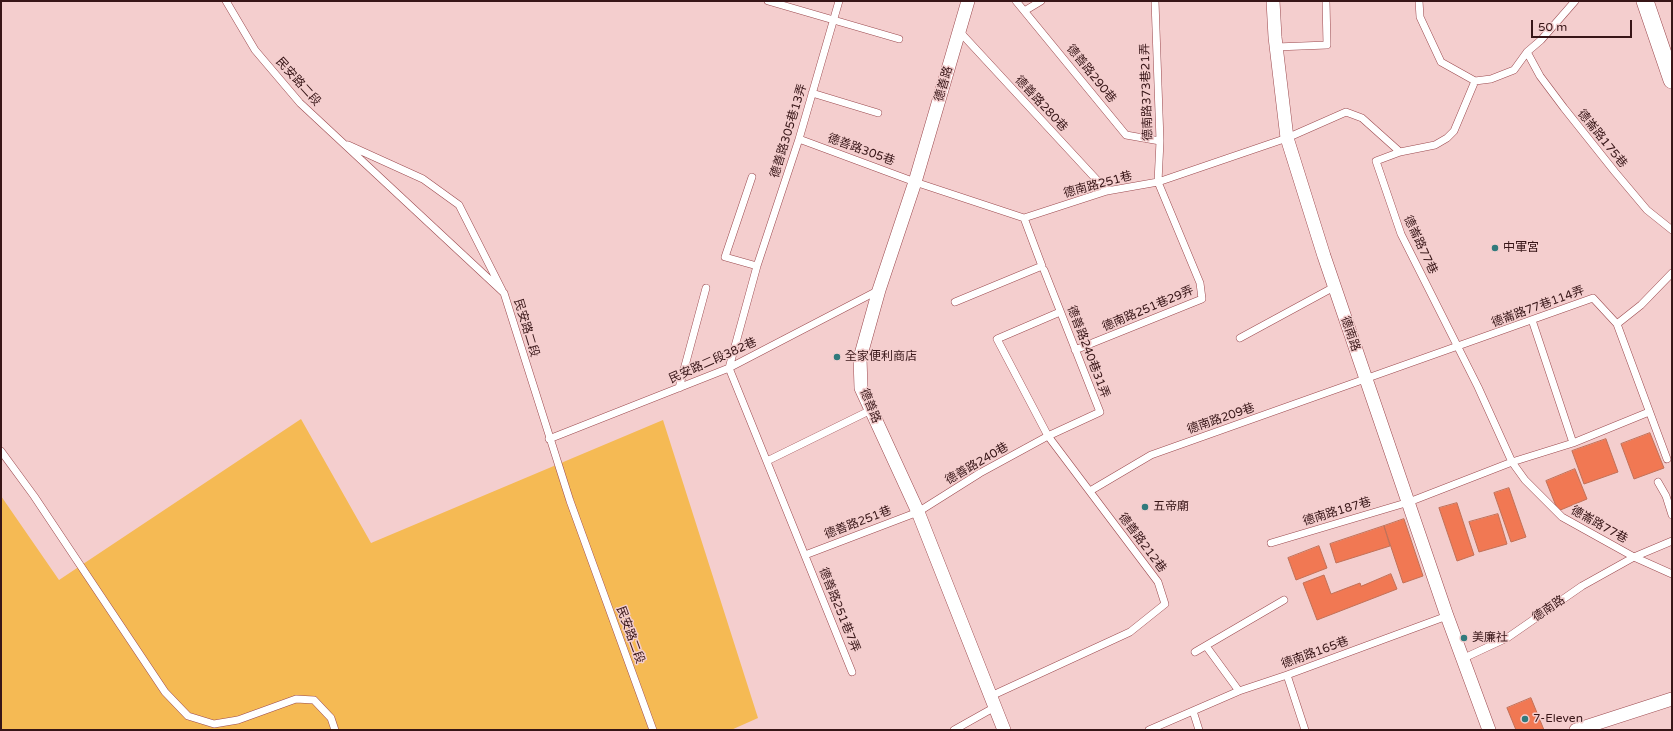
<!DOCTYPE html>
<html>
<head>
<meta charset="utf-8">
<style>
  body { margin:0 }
  #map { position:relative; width:1673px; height:731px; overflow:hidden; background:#f4cece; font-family:"Varela Round",sans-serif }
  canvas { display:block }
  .frame { position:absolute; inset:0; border:2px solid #371517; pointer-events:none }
  .scale { position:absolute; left:1531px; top:20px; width:101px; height:18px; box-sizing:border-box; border:2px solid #371517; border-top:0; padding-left:5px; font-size:12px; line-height:14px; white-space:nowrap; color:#371517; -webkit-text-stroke:3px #f4cece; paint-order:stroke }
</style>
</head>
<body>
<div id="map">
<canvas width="1673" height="731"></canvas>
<div class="frame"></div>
<div class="scale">50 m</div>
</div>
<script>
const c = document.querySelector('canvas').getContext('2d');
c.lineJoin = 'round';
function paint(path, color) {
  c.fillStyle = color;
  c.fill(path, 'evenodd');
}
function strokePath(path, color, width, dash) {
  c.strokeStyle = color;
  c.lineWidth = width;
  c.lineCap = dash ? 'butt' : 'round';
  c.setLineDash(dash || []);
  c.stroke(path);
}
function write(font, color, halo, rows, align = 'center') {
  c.font = font + ' "Varela Round","Noto Sans TC",sans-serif';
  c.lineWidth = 3;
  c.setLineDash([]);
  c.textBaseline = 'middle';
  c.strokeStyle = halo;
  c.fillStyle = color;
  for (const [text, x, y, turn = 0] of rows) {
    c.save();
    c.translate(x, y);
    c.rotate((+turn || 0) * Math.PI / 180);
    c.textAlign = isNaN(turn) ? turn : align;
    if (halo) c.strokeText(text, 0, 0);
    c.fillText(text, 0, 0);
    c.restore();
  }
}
paint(new Path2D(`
  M 301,419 L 371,543 L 663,420 L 758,718 L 731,730 L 1,730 L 1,496 L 59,580 Z`), '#f5ba54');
const building = new Path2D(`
  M 1650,433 L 1664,468 L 1634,479 L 1621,444 Z
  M 1606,439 L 1618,472 L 1584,484 L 1572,451 Z
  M 1575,469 L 1587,499 L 1558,511 L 1546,481 Z
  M 1509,488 L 1526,537 L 1511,542 L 1494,493 Z
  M 1457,503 L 1474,555 L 1457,561 L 1439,508 Z
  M 1498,514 L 1507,544 L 1479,552 L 1469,522 Z
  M 1404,519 L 1423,576 L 1403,583 L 1384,526 Z
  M 1384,526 L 1390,546 L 1336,563 L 1330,544 Z
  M 1319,546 L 1327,568 L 1296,580 L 1288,558 Z
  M 1391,574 L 1397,589 L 1317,620 L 1303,583 L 1324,575 L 1331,594 L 1360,583 L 1361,586 Z
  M 1531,698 L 1544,730 L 1516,730 L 1507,708 Z`);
paint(building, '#f17853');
strokePath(building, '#c17057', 1);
const service = new Path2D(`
  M 226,1 L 255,50 L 300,103 L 504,293 L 570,501 L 653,730
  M 768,1 L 899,39
  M 839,1 L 799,139 L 757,266 L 729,368 L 852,672
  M 1016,1 L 1126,135 L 1160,141
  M 1419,1 L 1420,17 L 1441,62 L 1475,81
  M 1026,10 L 1041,1
  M 959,31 L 1107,191
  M 1276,47 L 1327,45 L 1326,1
  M 1527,52 L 1540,76 L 1564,108 L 1615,172 L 1647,210 L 1672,230
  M 1475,81 L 1454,131 L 1447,138 L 1435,145 L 1400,152 L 1376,161 L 1401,234 L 1478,387 L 1512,462 L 1525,480 L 1562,517 L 1634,557 L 1672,574
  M 1475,81 L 1491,79 L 1514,70 L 1527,52 L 1541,40 L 1575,1
  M 812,93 L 878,113
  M 799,139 L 915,182 L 1024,218 L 1107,191 L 1158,182 L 1287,138 L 1346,112 L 1362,118 L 1400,152
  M 348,145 L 423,179 L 459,205 L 502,290
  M 752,177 L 725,257 L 757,266
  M 955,302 L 1042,266 L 1024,218
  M 1532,320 L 1573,443
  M 1617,324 L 1641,305 L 1672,273
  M 1240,338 L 1334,287
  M 1075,350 L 1202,299 L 1200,283 L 1158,182 L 1160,141 L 1155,1
  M 679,388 L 706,288
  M 549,439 L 729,368 L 879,290
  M 1,451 L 34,496 L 165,692 L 188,716 L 214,724 L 238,720 L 296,699 L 314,700 L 331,718 L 335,730
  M 767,461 L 871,410
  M 1658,482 L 1666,496 L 1672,515
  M 1090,491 L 1151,455 L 1593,298 L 1617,324 L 1667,459
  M 1271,543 L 1409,502 L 1512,462 L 1573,443 L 1649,412
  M 805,555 L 918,512 L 980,473 L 1048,436 L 1100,412 L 1044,270
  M 1206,646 L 1239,691
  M 1195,652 L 1284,600
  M 1462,659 L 1507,638 L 1582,586 L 1634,557 L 1672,541
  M 1287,675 L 1305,730
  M 991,696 L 1130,632 L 1165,604 L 1158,582 L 1048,436 L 997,339 L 1060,312
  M 1193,711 L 1199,730
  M 954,730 L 995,707
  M 1149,730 L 1239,691 L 1287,675 L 1447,616`);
const minor = new Path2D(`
  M 968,1 L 915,182 L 879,290 L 860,358 L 861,388 L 918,512 L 1004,730
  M 1273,1 L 1275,37 L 1287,138 L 1324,256 L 1447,616 L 1489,730
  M 1576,730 L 1672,699`);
const tertiary = new Path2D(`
  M 1645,1 L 1672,80`);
strokePath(service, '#9b494e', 8);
strokePath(minor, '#9b494e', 14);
strokePath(tertiary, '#9b494e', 18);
strokePath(service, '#fff', 7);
strokePath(minor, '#fff', 13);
strokePath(tertiary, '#fff', 17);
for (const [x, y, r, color] of [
  [1495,248,4,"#317a7c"],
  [837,357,4,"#317a7c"],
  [1145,507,4,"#317a7c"],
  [1464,638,4,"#317a7c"],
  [1525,719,4,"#317a7c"]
]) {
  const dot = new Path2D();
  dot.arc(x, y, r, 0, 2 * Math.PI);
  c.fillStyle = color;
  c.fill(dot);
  strokePath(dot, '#f4cece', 1.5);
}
write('12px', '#371517', '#f4cece', [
  ["德善路290巷",1091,74,51],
  ["民安路二段",298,82,48],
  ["德善路",944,84,-74],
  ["德南路373巷21弄",1147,92,-92],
  ["德善路280巷",1041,104,47],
  ["德善路305巷13弄",789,131,-73],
  ["德崙路175巷",1602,139,51],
  ["德善路305巷",861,150,20],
  ["德南路251巷",1098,185,-15],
  ["德崙路77巷",1420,245,65],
  ["德崙路77巷114弄",1538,307,-20],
  ["德南路251巷29弄",1148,309,-23],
  ["民安路二段",526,328,73],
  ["德南路",1350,334,71],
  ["德善路240巷31弄",1088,352,69],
  ["民安路二段382巷",713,361,-24],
  ["德善路",870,406,68],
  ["德南路209巷",1221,419,-19],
  ["德善路240巷",977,464,-30],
  ["德南路187巷",1337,512,-17],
  ["德善路251巷",858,523,-21],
  ["德崙路77巷",1599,525,29],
  ["德善路212巷",1142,543,53],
  ["德南路",1549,609,-34],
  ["德善路251巷7弄",839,610,68],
  ["民安路二段",630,635,70],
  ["德南路165巷",1315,653,-20]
]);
write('12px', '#371517', '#f4cece', [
  ["中軍宮",1503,248],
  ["全家便利商店",845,357],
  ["五帝廟",1153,507],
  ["美廉社",1472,638],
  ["7-Eleven",1533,719]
], 'left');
</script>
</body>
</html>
